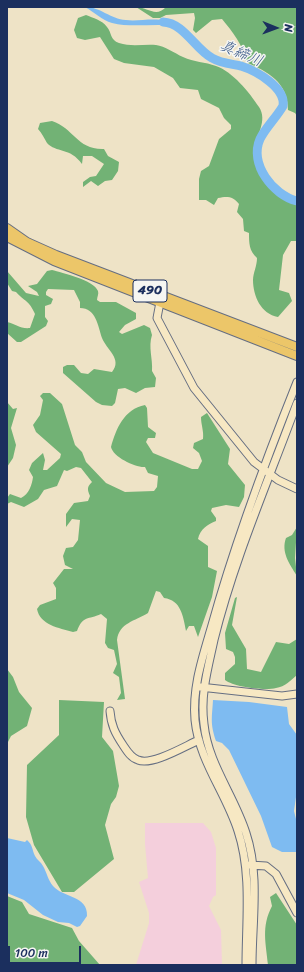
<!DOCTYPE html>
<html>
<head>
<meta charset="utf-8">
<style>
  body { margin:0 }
  #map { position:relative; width:304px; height:972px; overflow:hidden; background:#eee3c6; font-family:Sriracha,sans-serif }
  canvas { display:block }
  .frame { position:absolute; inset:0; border:8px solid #1b2f5e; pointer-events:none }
  .north { position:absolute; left:256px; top:8px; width:40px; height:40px; -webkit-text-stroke:3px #f6f6f2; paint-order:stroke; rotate:91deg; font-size:11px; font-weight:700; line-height:16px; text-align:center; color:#1b2f5e }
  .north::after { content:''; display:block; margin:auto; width:14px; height:18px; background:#1b2f5e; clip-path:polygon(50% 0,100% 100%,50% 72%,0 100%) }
  .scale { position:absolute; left:8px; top:946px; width:73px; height:18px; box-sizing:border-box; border:2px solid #1b2f5e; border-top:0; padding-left:5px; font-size:12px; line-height:14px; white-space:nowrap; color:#1b2f5e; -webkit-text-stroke:3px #f6f6f2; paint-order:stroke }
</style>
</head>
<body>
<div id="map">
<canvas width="304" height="972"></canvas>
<div class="frame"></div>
<div class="north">N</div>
<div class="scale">100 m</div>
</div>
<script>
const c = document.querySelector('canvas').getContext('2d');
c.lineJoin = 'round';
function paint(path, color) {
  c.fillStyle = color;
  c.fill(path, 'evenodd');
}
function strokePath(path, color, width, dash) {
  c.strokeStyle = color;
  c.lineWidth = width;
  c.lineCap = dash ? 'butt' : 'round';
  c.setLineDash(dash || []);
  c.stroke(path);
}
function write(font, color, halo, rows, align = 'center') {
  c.font = font + ' Sriracha,"Klee One",sans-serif';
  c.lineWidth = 3;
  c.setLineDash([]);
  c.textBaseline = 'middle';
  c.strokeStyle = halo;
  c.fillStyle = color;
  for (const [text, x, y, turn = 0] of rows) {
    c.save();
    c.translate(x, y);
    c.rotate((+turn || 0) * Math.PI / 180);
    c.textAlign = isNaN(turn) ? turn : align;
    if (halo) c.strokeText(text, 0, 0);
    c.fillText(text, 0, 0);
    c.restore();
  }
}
paint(new Path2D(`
  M 145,823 L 203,823 L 211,832 L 216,848 L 216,895 L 213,897 L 209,906 L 221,930 L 222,965 L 136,965 L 149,923 L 149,913 L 139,882 L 148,878 L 145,844 Z`), '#f4cfdc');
paint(new Path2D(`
  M 136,7 C 147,7 156,18 166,7 L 297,7 L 297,116 L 295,113 L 288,110 C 288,82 268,72 246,62 C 244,46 232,31 222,19 L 212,20 L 196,33 L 193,30 L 195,18 L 194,13 L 166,15 L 160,18 L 153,18 Z
  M 86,15 C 93,18 102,20 107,27 C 112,33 110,40 119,43 C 131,47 144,44 156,45 C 165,46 174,53 183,57 C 194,62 205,62 216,66 C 233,72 249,92 259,107 C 268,121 256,135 255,148 C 253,173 274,199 297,205 L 297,241 L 291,241 L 283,255 L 279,290 L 289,293 L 292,301 L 278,317 C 261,314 253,296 253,280 C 253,273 257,266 257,258 C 249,251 249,243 249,233 L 244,231 L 243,219 L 237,212 L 239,204 C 233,196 227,196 218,198 L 214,205 L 206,200 L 199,200 L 199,179 L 201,171 L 209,166 L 219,139 L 231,129 L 231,125 L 224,118 L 219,108 L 201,99 L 198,90 L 180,88 L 173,78 L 154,67 L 124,63 L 114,59 L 100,37 L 85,40 L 77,38 L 74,30 L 78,18 Z
  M 52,121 C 74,128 77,150 104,149 L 108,156 L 119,162 L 118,171 L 112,180 L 105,181 L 98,186 L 91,181 L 83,187 L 83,182 L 90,177 L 96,176 L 104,164 L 92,156 L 83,156 L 82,164 C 70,147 56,153 47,143 C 44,138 42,133 38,129 L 40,123 Z
  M 52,270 C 62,273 94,280 98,291 C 99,294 97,297 97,300 L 100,302 L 116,302 L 136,313 L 136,319 L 125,325 L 119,332 L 122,334 L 144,325 L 150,328 L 152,335 C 148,347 153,359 152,371 L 156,378 L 155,387 L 145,388 L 136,393 L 125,388 L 118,389 L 115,403 L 112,406 L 102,405 L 96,402 L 63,373 L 63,367 L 67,365 L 74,365 L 81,373 L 88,374 L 94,369 L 112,372 C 123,359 106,349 102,338 C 98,326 96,308 80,308 L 80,302 L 74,290 L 48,289 L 46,292 L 46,295 L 53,299 L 51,304 L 45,306 L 45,317 L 48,321 L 46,326 L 21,342 L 17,342 L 7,333 L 7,322 C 16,324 20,329 30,328 L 35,314 C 29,300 25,302 16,292 L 12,291 L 7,283 L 7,271 L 26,293 L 39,296 L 37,292 L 28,286 L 37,284 L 47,271 Z
  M 43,393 L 50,393 L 62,404 L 75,445 L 82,452 L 86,462 L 106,483 L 125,492 L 154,491 L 157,487 L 158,476 L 148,473 L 145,467 C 136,468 113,457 111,447 C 116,429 124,409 145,405 L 147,408 L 148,427 L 156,433 L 155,438 L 148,438 L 146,442 L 153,453 L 192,469 L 198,469 L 202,461 L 199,453 L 193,448 L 194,443 L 203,439 C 204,431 201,425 201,417 L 207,413 L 230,449 L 228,464 L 245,485 L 244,497 L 239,507 L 226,505 L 212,508 L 211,511 L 216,518 L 216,521 C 208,524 200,529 198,539 L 208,546 L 208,567 L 217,571 L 212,597 L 198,637 L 194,626 L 189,626 L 186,631 C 183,616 181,600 164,598 L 160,592 L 156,591 L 148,613 C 135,621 119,623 117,640 L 125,699 L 117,700 L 121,693 L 119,677 L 113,673 L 117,664 L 114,650 L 108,648 L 105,643 L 107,619 L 101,614 C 88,620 83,615 77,631 L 73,632 C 59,628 40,625 37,609 L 40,605 L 56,599 L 56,588 L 53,583 L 64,569 L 73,569 L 65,565 L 63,556 L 66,548 L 73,547 L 78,540 L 80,520 L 72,519 L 66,527 L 66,514 L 74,503 L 88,501 L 90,496 C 87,489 87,487 92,482 L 81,468 L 76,467 L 67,471 L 64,470 L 57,486 L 44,490 L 38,499 L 24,507 L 11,502 L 7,504 L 7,498 L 10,494 L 21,498 C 29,494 32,485 33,477 L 29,470 L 32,463 L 43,453 L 45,460 L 43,470 L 47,470 L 60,458 L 61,454 L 36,432 L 33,425 L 40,415 L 43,400 L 40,396 Z
  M 7,402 L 13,409 L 17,408 L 11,428 L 16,445 L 13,458 L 7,467 Z
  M 297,527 L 295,558 L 297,576 C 289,563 281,552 286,538 L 292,535 Z
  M 237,597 L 232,625 L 246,649 L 247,669 L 261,672 L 276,642 L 289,644 L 297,639 L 297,675 C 291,680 285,687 276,688 C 265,691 234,687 225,680 L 225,673 L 235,664 L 235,657 L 233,652 L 226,649 L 225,633 L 235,598 Z
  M 7,669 L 13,677 L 19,692 L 32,708 L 27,726 L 11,736 L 7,744 Z
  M 59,700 L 104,702 L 102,737 L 113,751 L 119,786 L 116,797 L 111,804 L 105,825 L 114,859 L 74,892 L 62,892 L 34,845 L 26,817 L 27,765 L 59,735 Z
  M 276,893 L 297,925 L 297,965 L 268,965 C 266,943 261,927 272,906 L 270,897 Z
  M 7,896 L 22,902 L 29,914 L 72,928 L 79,941 L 100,965 L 7,965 Z`), '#72b275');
paint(new Path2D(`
  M 85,7 C 101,7 110,19 126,20 C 141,22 164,15 175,26 C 154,23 132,28 112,23 C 102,20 94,12 85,7 Z
  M 213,700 L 249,702 L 287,707 L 289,724 L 297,735 L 297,790 L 294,811 L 297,823 L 297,852 L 282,852 L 272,847 L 261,816 L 229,750 L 222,743 L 216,741 C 210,723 212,718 213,700 Z
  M 7,838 L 25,842 L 27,840 C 33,845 32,850 35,856 C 37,860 41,862 43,866 C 47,873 48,880 53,886 C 63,898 88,895 87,916 L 80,926 L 77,927 L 69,923 L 58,922 L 43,915 L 24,900 L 7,893 Z`), '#7ebbf1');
strokePath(new Path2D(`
  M 163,22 C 184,23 195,49 212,58 C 220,63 232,64 241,66 C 257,71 286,88 283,106 C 276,118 266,127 260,139 C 249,164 273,195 297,201`), '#7ebbf1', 9);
const secondary = new Path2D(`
  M 161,297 L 157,318 L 194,388 L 254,462 L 278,480 L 297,489
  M 200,687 L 282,696 L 297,694
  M 110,711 C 111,725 115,733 123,745 C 127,751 131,758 138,760 C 152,766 185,746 199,740
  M 250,865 L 266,866 L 276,874 L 297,913
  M 246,965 C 246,921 252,873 238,831 C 226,793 199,761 195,720 C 192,687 203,656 212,625 C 235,542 265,462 297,382
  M 252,965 C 252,921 260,875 246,833 C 234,795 208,764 204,724 C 200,695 208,668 214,640 C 234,559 268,482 297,403`);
const highway = new Path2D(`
  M 7,228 L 27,242 L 56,255 L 297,347
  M 7,237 L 54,261 L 297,356`);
strokePath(secondary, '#656e82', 9);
strokePath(highway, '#656e82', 10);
strokePath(secondary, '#f7e8c3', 7);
strokePath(highway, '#ecc669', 8);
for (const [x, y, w] of [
  [150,291,34]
]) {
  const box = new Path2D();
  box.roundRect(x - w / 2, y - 11, w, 22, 3);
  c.fillStyle = '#f6f6f2';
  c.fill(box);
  strokePath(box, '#1b2f5e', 1);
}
write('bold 13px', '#1b2f5e', null, [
  ["490",150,291]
]);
write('italic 15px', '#39598a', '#f6f6f2', [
  ["真締川",241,54,23]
]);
</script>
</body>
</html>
